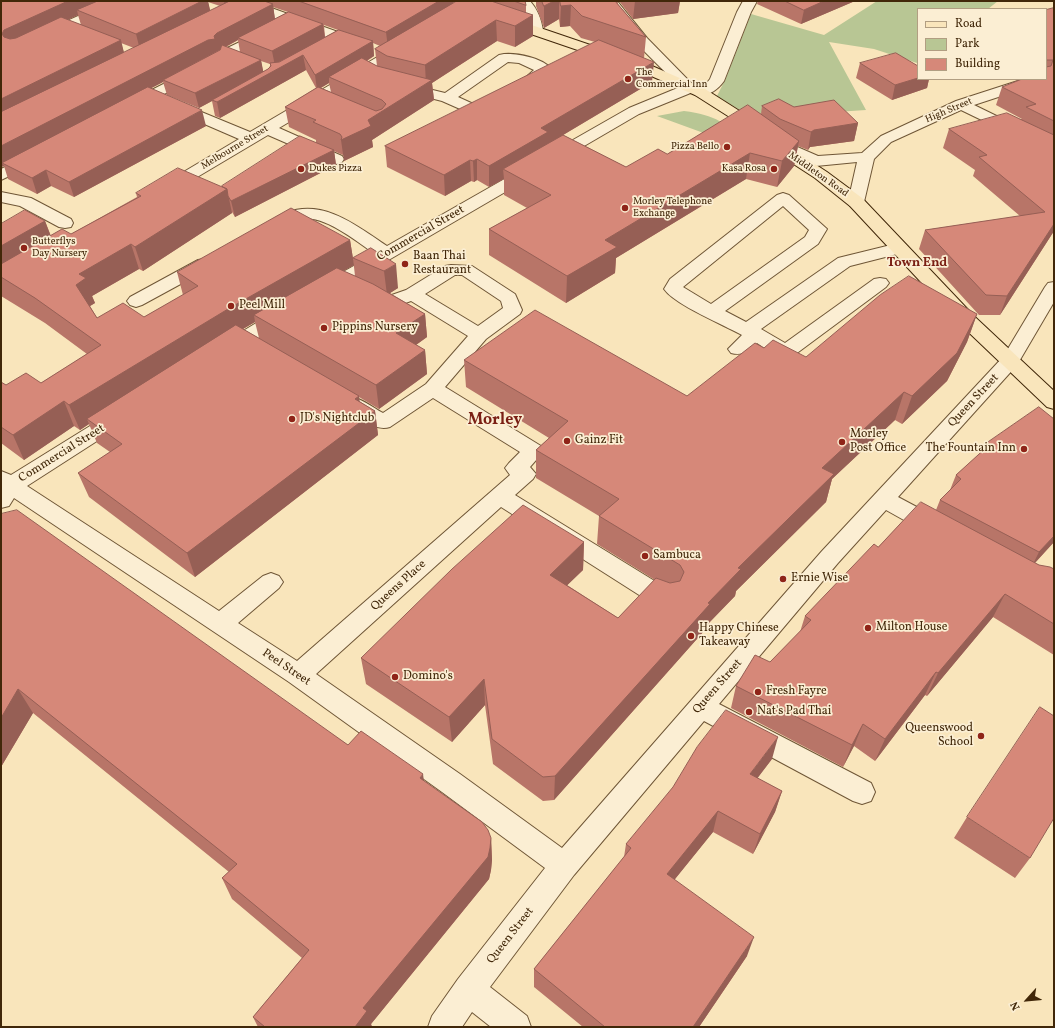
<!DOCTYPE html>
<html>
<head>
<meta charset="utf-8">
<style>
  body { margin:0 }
  #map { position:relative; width:1055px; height:1028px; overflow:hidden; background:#f9e5bb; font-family:Vollkorn,serif }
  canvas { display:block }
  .frame { position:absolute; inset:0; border:2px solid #412709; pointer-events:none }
  .legend { position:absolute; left:917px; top:8px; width:130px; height:72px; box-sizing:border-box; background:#fbeed3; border:1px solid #b19e82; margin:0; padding:5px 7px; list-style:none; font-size:12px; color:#412709 }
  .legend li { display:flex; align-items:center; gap:8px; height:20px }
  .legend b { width:20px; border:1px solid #b19e82 }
  .north { position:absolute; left:1007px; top:980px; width:40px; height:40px; -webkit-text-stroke:3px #fbeed3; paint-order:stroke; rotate:243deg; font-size:11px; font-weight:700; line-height:16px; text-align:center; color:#412709 }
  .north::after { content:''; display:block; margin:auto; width:14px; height:18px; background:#412709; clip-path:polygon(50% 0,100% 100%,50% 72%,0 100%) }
</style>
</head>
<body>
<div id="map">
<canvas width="1055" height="1028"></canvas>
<div class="frame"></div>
<ul class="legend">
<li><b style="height:5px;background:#f9e5bb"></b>Road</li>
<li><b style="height:11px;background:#b8c694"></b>Park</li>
<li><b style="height:11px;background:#d68879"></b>Building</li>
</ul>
<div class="north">N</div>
</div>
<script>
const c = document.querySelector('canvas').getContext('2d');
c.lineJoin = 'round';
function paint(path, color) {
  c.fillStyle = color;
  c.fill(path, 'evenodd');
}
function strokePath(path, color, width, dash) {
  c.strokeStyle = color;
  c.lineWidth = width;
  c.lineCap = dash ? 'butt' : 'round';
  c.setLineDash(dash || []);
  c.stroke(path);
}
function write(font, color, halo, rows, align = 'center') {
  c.font = font + ' Vollkorn,serif';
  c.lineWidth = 3.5;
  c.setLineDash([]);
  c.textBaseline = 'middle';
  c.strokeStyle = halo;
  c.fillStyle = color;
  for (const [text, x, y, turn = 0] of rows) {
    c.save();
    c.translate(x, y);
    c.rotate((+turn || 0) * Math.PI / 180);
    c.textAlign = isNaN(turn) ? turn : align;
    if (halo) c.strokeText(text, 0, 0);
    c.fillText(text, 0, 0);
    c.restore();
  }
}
paint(new Path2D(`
  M 877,1 L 998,1 L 988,9 L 918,9 L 917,63 L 874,49 L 829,42 L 866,110 L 776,116 L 761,123 L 717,96 L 726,78 L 751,14 L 824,35 Z
  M 684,111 C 716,115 725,124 751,141 L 742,147 L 657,116 Z`), '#b8c694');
const minor = new Path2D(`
  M 112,1 L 130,1 L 128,4 L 52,38 L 42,38 L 40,35 L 42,32 Z
  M 243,1 L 252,1 L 363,41 L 365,44 L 363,47 L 358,48 L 353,47 L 242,7 L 240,4 Z
  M 516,1 L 530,1 C 538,10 541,19 543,30 L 541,33 L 531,33 L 526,14 Z
  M 603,1 L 617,1 L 647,38 L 696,88 L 706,84 L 710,79 L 737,12 L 743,1 L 757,1 L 751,12 L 724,81 C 718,90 706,98 695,95 L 693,92 L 639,114 L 332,293 L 326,295 L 320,293 L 317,289 L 320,285 L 375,254 C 358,242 323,214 302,219 C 290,222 283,232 270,229 L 268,225 C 272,219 279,216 286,213 C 323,198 357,226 387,246 L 629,108 L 680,87 L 637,44 Z
  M 267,29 L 272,30 L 274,33 L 272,36 L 231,57 L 226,58 L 221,57 L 219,54 L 221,51 Z
  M 401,45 L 406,46 L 408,49 L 406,52 L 279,128 L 342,156 L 344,159 L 342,162 L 336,164 L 330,162 L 268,135 L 172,192 L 166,194 L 160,192 L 158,189 L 160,186 L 239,139 L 172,110 L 170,107 L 172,104 L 177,103 L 182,104 L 250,132 L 396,46 Z
  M 504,54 C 517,53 544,58 551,69 L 527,90 L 522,91 L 517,90 L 515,87 L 534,70 L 519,63 L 508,62 L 458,97 L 480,107 L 491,103 L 496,104 L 498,107 C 493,114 484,118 476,116 L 442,101 L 399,90 L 397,87 L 399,84 L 404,83 L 445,93 L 499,55 Z
  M 191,70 L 196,71 L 198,74 L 196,77 L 136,109 L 131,110 L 126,109 L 124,106 L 126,103 Z
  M 1024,79 L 1046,79 L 1044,82 L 974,105 L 1054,144 L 1054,155 L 961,110 L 891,142 L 874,159 L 864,202 L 862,206 L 856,207 L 850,206 L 848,202 L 857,162 L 816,166 L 769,145 L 766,142 L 769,139 L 774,137 L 779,139 L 818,156 L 862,153 L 881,136 L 956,101 Z
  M 32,154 L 38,156 L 40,159 L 38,162 L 1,180 L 1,169 Z
  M 1,192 L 31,198 L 71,219 L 73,223 L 71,227 L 65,228 L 59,227 L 20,206 L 1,202 Z
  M 783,193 L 789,195 L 827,229 L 818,244 L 725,311 L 746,322 L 838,258 L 899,243 L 905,244 L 908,248 L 905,252 L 850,266 L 761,329 L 785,343 L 874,279 L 880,278 L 886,279 L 889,283 L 886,287 L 793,356 C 779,360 768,350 757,343 C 748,351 743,356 731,353 L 728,349 L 742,335 C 724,325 675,305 664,289 L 670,279 L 777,195 ZM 783,206 L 809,230 L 805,237 L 711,304 L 683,287 Z
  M 204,259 L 210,260 L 213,264 L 210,268 L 142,305 L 136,307 L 130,305 L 127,301 L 130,297 L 198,260 Z
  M 451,265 L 472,266 L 515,294 L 522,310 L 520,314 L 486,339 L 445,387 L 541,446 L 544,451 L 530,467 L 536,474 L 533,479 L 515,495 L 674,593 L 678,600 L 674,607 L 666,609 L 658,607 L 501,507 L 316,674 L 460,774 L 562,848 L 822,551 L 1003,357 L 1045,287 L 1048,283 L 1054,282 L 1054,302 L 1017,365 L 898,497 L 943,521 L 946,527 L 943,533 L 935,535 L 927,533 L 886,510 L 838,563 L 719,704 L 871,783 L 875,792 L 871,801 L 862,804 L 853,801 L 704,721 L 574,875 L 490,987 L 527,1016 L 531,1027 L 491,1027 L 472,1012 L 462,1027 L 428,1027 L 432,1016 L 458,979 L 545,868 L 442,792 L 289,682 L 14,498 L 9,506 L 1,508 L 1,471 L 11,475 L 111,413 L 118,411 L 125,413 L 128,418 L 125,423 L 27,486 L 219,611 L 263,576 L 271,573 L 279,576 L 283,582 L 279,588 L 238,623 L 297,661 L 510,475 L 505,468 L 509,463 L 520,452 L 433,398 L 390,427 C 374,432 357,416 343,408 L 340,403 L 343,398 C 357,394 370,406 383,413 L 426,384 L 468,336 L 411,301 L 386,310 L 366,302 L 363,298 L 366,294 L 372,292 L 386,297 L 406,290 L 445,266 ZM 455,275 L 462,275 L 501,301 L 503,308 L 478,326 L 425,294 Z
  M 283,309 L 290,311 L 292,315 L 290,319 L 234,353 L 227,355 L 220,353 L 217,349 L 220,345 L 276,311 Z`);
const major = new Path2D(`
  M 441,1 L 461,1 L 652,66 L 705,89 L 738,110 L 787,146 L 827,172 L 862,198 L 975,317 L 1054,391 L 1054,409 L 1047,407 L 961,325 L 850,206 L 815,178 L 775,152 L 728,116 L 695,95 L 642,72 L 443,4 Z`);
strokePath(minor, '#6f5636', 2);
strokePath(major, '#412709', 2);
paint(minor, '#fbeed3');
paint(major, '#f9e5bb');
paint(new Path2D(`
  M 1,1 L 453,1 L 454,3 L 457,1 L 525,1 L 526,5 L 526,13 L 533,15 L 533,36 L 515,47 L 497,41 L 432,83 L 434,100 L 372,140 L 373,147 L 344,161 L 344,156 L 343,155 L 334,151 L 336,165 L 235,217 L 232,212 L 232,213 L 143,271 L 139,269 L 92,296 L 95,303 L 90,306 L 97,318 L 144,317 L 183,295 L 177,272 L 350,240 L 354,265 L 343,271 L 355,276 L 353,258 L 371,248 L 398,288 L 390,293 L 425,314 L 427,337 L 416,345 L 425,350 L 427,374 L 379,409 L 359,397 L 359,401 L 375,411 L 378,435 L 195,577 L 89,497 L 78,473 L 110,452 L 97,443 L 89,424 L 80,430 L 74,426 L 24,460 L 1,443 L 1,382 L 6,385 L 41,383 L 87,354 L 45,323 L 1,296 L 1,224 L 45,221 L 51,236 L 71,234 L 137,197 L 136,193 L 223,187 L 316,143 L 316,140 L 289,127 L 285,107 L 316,88 L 306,70 L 220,118 L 215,116 L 212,101 L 199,108 L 167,95 L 163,82 L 151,88 L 206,126 L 74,197 L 51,186 L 37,194 L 8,179 L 4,166 L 1,167 ZM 208,2 L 220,6 L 210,11 ZM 273,7 L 288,12 L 275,19 ZM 78,15 L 81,25 L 68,20 ZM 324,25 L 338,30 L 325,37 ZM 238,40 L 240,52 L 226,47 ZM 121,43 L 134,48 L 124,53 ZM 373,43 L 380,46 L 375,49 L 377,66 L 367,61 L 374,56 ZM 261,61 L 270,64 L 270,66 L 268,69 L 263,72 ZM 329,83 L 331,92 L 321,88 ZM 255,322 L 259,338 L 243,329 Z
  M 536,1 L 618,1 L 618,4 L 646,37 L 644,58 L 652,82 L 563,135 L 626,167 L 667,154 L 761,114 L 762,106 L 794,107 L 858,123 L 854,141 L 810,147 L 808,150 L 798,146 L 794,166 L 777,187 L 746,179 L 616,258 L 615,273 L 566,303 L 489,255 L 489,229 L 527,208 L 504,195 L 504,179 L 489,187 L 477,180 L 474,182 L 471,181 L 445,196 L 387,167 L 385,146 L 595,42 L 581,38 L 570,26 L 560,27 L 559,19 L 544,28 L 536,6 Z
  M 619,1 L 680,1 L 678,13 L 633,19 Z
  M 758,1 L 855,1 L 801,24 L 757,4 Z
  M 1054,8 L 1054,231 L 1000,315 L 979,315 L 919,249 L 925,230 L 1020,216 L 973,176 L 975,170 L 943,148 L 949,129 L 1021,119 L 1022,119 L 996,105 L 1002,87 L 1046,79 L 1046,10 Z
  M 860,63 L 918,79 L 929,79 L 927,88 L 892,100 L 856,78 Z
  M 977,314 L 967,342 L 947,381 L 902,424 L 895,420 L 832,479 L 826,502 L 736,591 L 735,596 L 705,627 L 704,631 L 554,800 L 543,801 L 493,764 L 485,705 L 452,742 L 366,684 L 361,658 L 584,542 L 583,570 L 567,585 L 618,618 L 655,580 L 597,544 L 599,516 L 536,478 L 536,450 L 549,438 L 466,387 L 464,360 L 687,396 L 764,348 L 806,357 Z
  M 1039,407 L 1054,542 L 1035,563 L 1039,565 L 1054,569 L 1054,655 L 993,617 L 927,696 L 925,695 L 875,761 L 854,746 L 843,767 L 731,708 L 736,686 L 770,662 L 800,632 L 805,616 L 878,547 L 936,510 L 940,500 L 950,490 L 956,475 L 984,450 L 987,443 Z
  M 1,514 L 348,745 L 424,781 L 491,838 L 492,860 L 491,870 L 489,879 L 371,1024 L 372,1027 L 258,1027 L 253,1017 L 302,958 L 232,899 L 222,878 L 229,872 L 33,713 L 1,767 Z
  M 772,759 L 757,778 L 782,791 L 775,812 L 753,854 L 713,832 L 674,880 L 747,956 L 699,1027 L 583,1027 L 534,987 L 534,969 L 624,857 L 626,844 Z
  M 967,817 L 1030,858 L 1015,878 L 954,838 Z`), '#b87568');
paint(new Path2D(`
  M 68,1 L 108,1 L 77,10 L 78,15 L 10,46 L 2,34 L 4,30 Z
  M 202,1 L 208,1 L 211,14 L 140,50 L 136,34 Z
  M 224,1 L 238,1 L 225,7 Z
  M 439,1 L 453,1 L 454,9 L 388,48 L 386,32 Z
  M 554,1 L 559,1 L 559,19 L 544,28 L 544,6 Z
  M 635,1 L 680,1 L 678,13 L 633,19 Z
  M 824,1 L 855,1 L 801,24 L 804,10 Z
  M 273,4 L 275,20 L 238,38 L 238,40 L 163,80 L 163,82 L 6,165 L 2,163 L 4,166 L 1,167 L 1,146 L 214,36 L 217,33 Z
  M 571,5 L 570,26 L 560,27 L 561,6 Z
  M 533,15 L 533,36 L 515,47 L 515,26 Z
  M 496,20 L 497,41 L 432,83 L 434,100 L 372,140 L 373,147 L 344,161 L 341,140 L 368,120 L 426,84 L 425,65 Z
  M 323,24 L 325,38 L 275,66 L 272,51 Z
  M 121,40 L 125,57 L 1,119 L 1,99 Z
  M 373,41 L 374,56 L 335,80 L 329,77 L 329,83 L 317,90 L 315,75 Z
  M 303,55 L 306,70 L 220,118 L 217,102 Z
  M 261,60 L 264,75 L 212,100 L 212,101 L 199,108 L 195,93 Z
  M 654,62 L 652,82 L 548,144 L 503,169 L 504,179 L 489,187 L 489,166 L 541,128 Z
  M 918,78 L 918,79 L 929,79 L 927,88 L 892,100 L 895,85 Z
  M 202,110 L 206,126 L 74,197 L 69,182 Z
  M 858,123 L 854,141 L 810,147 L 808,150 L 811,132 L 814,130 Z
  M 799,141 L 794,166 L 777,187 L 782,161 Z
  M 334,150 L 336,165 L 235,217 L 231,201 Z
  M 750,153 L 746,179 L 616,258 L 615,273 L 566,303 L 567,276 L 605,240 Z
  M 477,159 L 477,180 L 474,182 L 473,161 Z
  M 470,160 L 471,181 L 445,196 L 444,175 Z
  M 46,170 L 51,186 L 37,194 L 32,178 Z
  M 227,189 L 232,213 L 143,271 L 135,247 Z
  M 45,221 L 54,245 L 1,276 L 1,246 Z
  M 1054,224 L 1054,231 L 1000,315 L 1007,296 Z
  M 350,240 L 354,265 L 260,319 L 254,315 L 255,322 L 87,419 L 89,424 L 80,430 L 69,405 L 228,309 Z
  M 131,244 L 139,269 L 92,296 L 95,303 L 85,309 L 76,285 L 79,274 Z
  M 396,264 L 398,288 L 387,295 L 384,271 Z
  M 425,314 L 427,337 L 399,357 L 396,333 Z
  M 977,314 L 967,342 L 947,381 L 902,424 L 912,396 Z
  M 425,350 L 427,374 L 379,409 L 376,385 Z
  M 904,392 L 895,420 L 832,479 L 826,502 L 736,591 L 735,596 L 705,627 L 704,631 L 554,800 L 555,776 L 708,603 L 822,468 Z
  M 359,396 L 362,420 L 375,411 L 378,435 L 195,577 L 187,553 L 355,399 Z
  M 64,401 L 74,426 L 24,460 L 13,435 Z
  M 1054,536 L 1054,542 L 1032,566 L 1039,552 Z
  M 584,542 L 583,570 L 550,602 L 550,575 Z
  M 1005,594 L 993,617 L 927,696 L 938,673 Z
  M 936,672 L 925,695 L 875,761 L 885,739 Z
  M 484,679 L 485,705 L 452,742 L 449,717 Z
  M 18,689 L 33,713 L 1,767 L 1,718 Z
  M 863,724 L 854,746 L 843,767 L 852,745 Z
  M 778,737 L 772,759 L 744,796 L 750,774 Z
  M 423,774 L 426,797 L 420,778 Z
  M 782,791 L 775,812 L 753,854 L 760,834 Z
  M 718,811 L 713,832 L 663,894 L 667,874 Z
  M 491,838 L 492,860 L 491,870 L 489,879 L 371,1024 L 372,1027 L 355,1027 L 363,1008 Z
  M 754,937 L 747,956 L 699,1027 L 693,1027 Z`), '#965f55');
const building = new Path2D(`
  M 1,1 L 68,1 L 4,30 L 2,34 L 4,37 L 10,39 L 16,38 L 61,17 L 121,40 L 1,99 Z
  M 98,1 L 202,1 L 136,34 L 77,10 Z
  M 230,1 L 264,1 L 273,4 L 217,33 L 214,36 L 215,39 L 208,40 L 1,146 L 1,112 Z
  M 299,1 L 439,1 L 386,32 Z
  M 457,1 L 491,1 L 533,15 L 515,26 L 496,20 L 425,65 L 387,56 L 375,49 Z
  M 514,1 L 525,1 L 526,5 Z
  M 542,1 L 554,1 L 544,6 Z
  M 560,1 L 615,1 L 646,37 L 582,16 L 571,5 L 561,6 Z
  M 785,1 L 824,1 L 804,10 Z
  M 1054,8 L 1054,121 L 1026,107 L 1036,104 L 1002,87 L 1022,79 L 1046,79 L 1046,67 L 1051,66 L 1053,60 L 1046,60 L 1046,10 Z
  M 289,12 L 323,24 L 272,51 L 238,38 Z
  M 339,30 L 373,41 L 315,75 L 303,55 L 217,102 L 212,100 L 268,69 L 271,66 L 270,63 L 279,62 Z
  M 599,40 L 654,62 L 541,128 L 548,132 L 489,166 L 477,159 L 473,161 L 470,160 L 444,175 L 385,146 Z
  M 222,45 L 261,60 L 195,93 L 163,80 L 220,50 Z
  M 896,53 L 918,66 L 918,78 L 895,85 L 860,63 Z
  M 362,58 L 377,66 L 432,80 L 368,120 L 371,126 L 341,140 L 342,137 L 340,134 L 313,122 L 316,120 L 285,107 L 318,87 L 376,111 L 382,109 L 386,104 L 382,100 L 329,77 Z
  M 148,87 L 202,110 L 69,182 L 46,170 L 32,178 L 2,163 Z
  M 779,99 L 794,107 L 834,100 L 858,123 L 814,130 L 811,132 L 780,119 L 762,106 Z
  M 748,105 L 799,141 L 782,161 L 750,153 L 605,240 L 617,247 L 567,276 L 489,229 L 551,195 L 503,169 L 563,135 L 626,167 L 658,149 L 667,154 Z
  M 1007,113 L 1054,135 L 1054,224 L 1007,296 L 986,295 L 925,230 L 1045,212 L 979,157 L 987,155 L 949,129 Z
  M 300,136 L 334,150 L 231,201 L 228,196 L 227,189 L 223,187 L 222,186 Z
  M 178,168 L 227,189 L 135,247 L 131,244 L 79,274 L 86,278 L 76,285 L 97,318 L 123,303 L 144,317 L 198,286 L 177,272 L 291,208 L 350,240 L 228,309 L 69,405 L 64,401 L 13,435 L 1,427 L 1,382 L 6,385 L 26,373 L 41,383 L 101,345 L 35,298 L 1,277 L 1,264 L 62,229 L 71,234 L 141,196 L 136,193 Z
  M 25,210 L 45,221 L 1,246 L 1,224 Z
  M 371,248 L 396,264 L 384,271 L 353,258 Z
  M 337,268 L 373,284 L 425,314 L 396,333 L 425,350 L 376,385 L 254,315 Z
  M 909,276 L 977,314 L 957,353 L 912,396 L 904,392 L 822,468 L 834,474 L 738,568 L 741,569 L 708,603 L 710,604 L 555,776 L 543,777 L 492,739 L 484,679 L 449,717 L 361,658 L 452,569 L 523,505 L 584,542 L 550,575 L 618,618 L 656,578 L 670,583 L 680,581 L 684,572 L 680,565 L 599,516 L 619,499 L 536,450 L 568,421 L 464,360 L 535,310 L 687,396 L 755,343 L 764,348 L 773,340 L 806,357 L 880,295 Z
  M 236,325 L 359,396 L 355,399 L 375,411 L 187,553 L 78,473 L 122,444 L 87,419 Z
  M 1039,407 L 1054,419 L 1054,536 L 1039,552 L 940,500 L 961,479 L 956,475 L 989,445 L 987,443 Z
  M 921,502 L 1039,565 L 1050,567 L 1054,569 L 1054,624 L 1005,594 L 938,673 L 936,672 L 885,739 L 863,724 L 852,745 L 736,686 L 755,655 L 770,662 L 811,620 L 805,616 L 874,544 L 878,547 Z
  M 17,510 L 348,745 L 361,731 L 423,774 L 420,778 L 482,822 L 488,830 L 491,838 L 490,848 L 488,857 L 363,1008 L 367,1011 L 355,1027 L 265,1027 L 253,1017 L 309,950 L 222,878 L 237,864 L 18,689 L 1,718 L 1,514 Z
  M 1040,707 L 1054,716 L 1054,818 L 1030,858 L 967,817 Z
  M 726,710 L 778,737 L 750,774 L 782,791 L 760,834 L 718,811 L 667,874 L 754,937 L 693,1027 L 605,1027 L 534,969 L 631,848 L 626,844 L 673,787 L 697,747 Z`);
paint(building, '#d68879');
strokePath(building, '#965f55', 1);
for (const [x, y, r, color] of [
  [628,79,4,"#8f2418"],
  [727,147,4,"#8f2418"],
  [301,169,4,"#8f2418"],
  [774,169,4,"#8f2418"],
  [625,208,4,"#8f2418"],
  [24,248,4,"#8f2418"],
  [405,264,4,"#8f2418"],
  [231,306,4,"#8f2418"],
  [324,328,4,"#8f2418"],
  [292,419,4,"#8f2418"],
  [567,441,4,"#8f2418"],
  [842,442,4,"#8f2418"],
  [1024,449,4,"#8f2418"],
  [645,556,4,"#8f2418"],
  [783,579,4,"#8f2418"],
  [868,628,4,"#8f2418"],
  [691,636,4,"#8f2418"],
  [395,677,4,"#8f2418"],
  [758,692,4,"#8f2418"],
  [749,712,4,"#8f2418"],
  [981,736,4,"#8f2418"]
]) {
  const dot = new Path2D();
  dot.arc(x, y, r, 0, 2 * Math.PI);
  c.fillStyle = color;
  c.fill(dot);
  strokePath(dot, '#fbeed3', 1.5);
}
write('10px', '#412709', '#fbeed3', [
  ["The",636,73],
  ["Commercial Inn",636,85],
  ["Pizza Bello",719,147,"right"],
  ["Dukes Pizza",309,169],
  ["Kasa Rosa",766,169,"right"],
  ["Morley Telephone",633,202],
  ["Exchange",633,214],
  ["Butterflys",32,242],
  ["Day Nursery",32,254]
], 'left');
write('10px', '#412709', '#fbeed3', [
  ["High Street",949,111,-23],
  ["Melbourne Street",235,148,-31],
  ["Middleton Road",818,175,35]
]);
write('12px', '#412709', '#fbeed3', [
  ["Commercial Street",421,234,-30],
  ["Queen Street",974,401,-47],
  ["Commercial Street",62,454,-32],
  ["Queens Place",399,586,-42],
  ["Peel Street",286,668,34],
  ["Queen Street",718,687,-49],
  ["Queen Street",511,936,-52]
]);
write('12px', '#412709', '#fbeed3', [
  ["Baan Thai",413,257],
  ["Restaurant",413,271],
  ["Peel Mill",239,306],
  ["Pippins Nursery",332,328],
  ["JD's Nightclub",300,419],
  ["Morley",850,435],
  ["Post Office",850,449],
  ["Gainz Fit",575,441],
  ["The Fountain Inn",1016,449,"right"],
  ["Sambuca",653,556],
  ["Ernie Wise",791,579],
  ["Milton House",876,628],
  ["Happy Chinese",699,629],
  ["Takeaway",699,643],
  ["Domino's",403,677],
  ["Fresh Fayre",766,692],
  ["Nat's Pad Thai",757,712],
  ["Queenswood",973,729,"right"],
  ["School",973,743,"right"]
], 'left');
write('bold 13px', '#7a1f14', '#fbeed3', [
  ["Town End",917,264]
]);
write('bold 16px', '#7a1f14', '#fbeed3', [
  ["Morley",495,421]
]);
</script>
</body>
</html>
